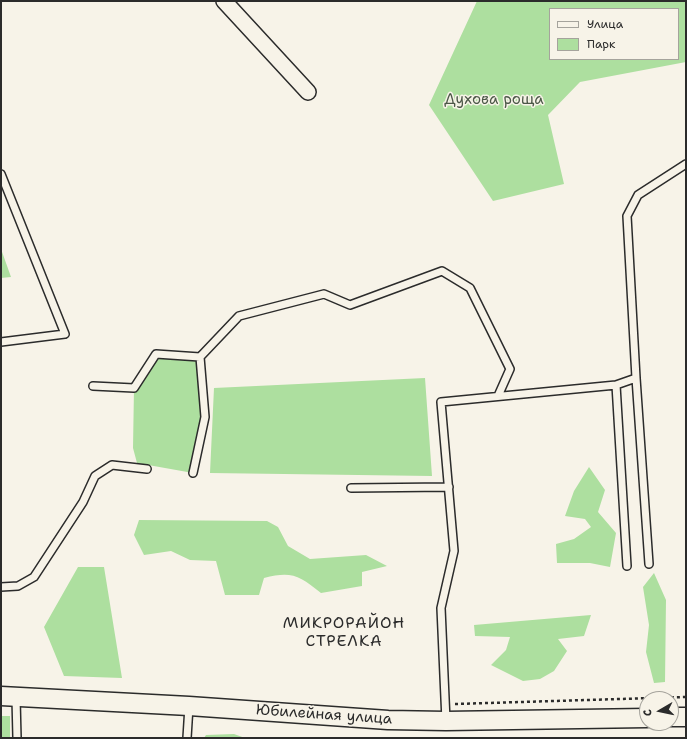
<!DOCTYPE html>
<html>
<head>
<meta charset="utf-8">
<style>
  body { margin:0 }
  #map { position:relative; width:687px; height:739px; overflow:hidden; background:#f7f3e8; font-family:"Shantell Sans",sans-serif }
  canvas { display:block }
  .frame { position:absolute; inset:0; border:2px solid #2b2b2b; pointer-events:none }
  .legend { position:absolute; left:549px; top:8px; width:130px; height:52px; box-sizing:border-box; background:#f7f3e8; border:1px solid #a5a39c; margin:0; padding:5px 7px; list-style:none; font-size:12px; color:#2b2b2b }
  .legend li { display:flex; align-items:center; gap:8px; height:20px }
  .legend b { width:20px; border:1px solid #a5a39c }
  .north { position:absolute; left:639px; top:691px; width:40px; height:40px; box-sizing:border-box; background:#f7f3e8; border:1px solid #a5a39c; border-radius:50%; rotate:261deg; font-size:11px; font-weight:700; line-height:16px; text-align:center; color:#2b2b2b }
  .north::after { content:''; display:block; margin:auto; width:14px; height:18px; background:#2b2b2b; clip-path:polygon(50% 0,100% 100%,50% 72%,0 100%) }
</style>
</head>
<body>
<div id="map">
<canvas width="687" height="739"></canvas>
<div class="frame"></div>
<ul class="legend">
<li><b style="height:5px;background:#f7f3e8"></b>Улица</li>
<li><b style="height:11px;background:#addf9f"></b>Парк</li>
</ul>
<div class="north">С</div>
</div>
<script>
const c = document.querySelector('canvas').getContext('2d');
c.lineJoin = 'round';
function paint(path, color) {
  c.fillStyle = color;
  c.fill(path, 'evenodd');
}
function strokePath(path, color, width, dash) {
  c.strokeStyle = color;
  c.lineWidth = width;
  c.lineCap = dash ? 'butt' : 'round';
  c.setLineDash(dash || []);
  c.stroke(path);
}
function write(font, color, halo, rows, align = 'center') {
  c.font = font + ' "Shantell Sans",sans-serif';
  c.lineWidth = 3;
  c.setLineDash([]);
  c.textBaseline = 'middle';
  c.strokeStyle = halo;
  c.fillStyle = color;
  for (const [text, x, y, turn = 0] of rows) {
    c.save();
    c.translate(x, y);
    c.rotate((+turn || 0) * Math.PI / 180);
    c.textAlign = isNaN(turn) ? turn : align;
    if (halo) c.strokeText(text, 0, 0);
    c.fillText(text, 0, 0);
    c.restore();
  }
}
paint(new Path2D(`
  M 477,1 L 686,1 L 686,62 L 580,82 L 548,115 L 564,184 L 493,201 L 429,105 ZM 550,9 L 678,9 L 678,59 L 550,59 Z
  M 1,249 L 11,277 L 1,278 Z
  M 156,354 L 200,357 L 205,417 L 193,473 L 137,463 L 133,448 L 134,388 Z
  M 425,378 L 432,476 L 210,473 L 214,388 Z
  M 589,467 L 605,490 L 598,512 L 616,533 L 610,567 L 590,563 L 557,563 L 556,544 L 574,539 L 591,527 L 585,519 L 565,516 L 574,491 Z
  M 139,520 L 267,521 L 278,527 L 288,546 L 310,559 L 366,555 L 387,566 L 362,572 L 362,586 L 321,593 C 299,575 291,571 264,578 L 259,595 L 225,595 L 216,561 L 190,560 L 171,551 L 144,555 L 134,535 Z
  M 78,567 L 104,567 L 122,678 L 64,676 L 44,627 Z
  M 654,573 L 666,600 L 665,682 L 654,683 L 646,652 L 649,625 L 643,587 Z
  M 591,615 L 584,636 L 558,639 L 567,651 L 554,671 L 540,679 L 523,681 L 491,665 L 506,650 L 510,637 L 475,636 L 474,625 Z
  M 1,716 L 10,716 L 10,738 L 1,738 Z
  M 234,734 L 245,738 L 204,738 L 206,735 Z`), '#addf9f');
const service = new Path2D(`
  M 1,174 L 65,334 L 1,342
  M 636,378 L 649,564
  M 616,385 L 627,566
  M 93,386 L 134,388 L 156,354 L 200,357
  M 193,473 L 205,417 L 200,357 L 239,316 L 324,294 L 350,305 L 442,271 L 470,288 L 510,369 L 498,396
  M 351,488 L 449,487
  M 1,587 L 18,586 L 34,577 L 83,502 L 95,476 L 112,465 L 147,469
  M 16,698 L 17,738
  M 446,721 L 441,608 L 454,551 L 441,402 L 616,385 L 636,378 L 627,216 L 638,195 L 686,164
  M 187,738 L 189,706`);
const minor = new Path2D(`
  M 224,1 L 308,92`);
const tertiary = new Path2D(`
  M 1,696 L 189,706 L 388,720 L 446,721 L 647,718
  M 671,717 L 686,717`);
strokePath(service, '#2b2b2b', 10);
strokePath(minor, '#2b2b2b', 18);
strokePath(tertiary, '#2b2b2b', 21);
strokePath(new Path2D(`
  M 455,704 L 686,697`), '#2b2b2b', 2.5, [3, 3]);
strokePath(service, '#f7f3e8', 7);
strokePath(minor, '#f7f3e8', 15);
strokePath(tertiary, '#f7f3e8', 18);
write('15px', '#4c5848', '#f7f3e8', [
  ["Духова роща",494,100]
]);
write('15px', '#2b2b2b', '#f7f3e8', [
  ["Юбилейная улица",324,715,4]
]);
c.letterSpacing = '1px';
write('16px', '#2b2b2b', '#f7f3e8', [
  ["МИКРОРАЙОН",344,624],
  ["СТРЕЛКА",344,642]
]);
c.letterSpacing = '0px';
</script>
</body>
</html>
